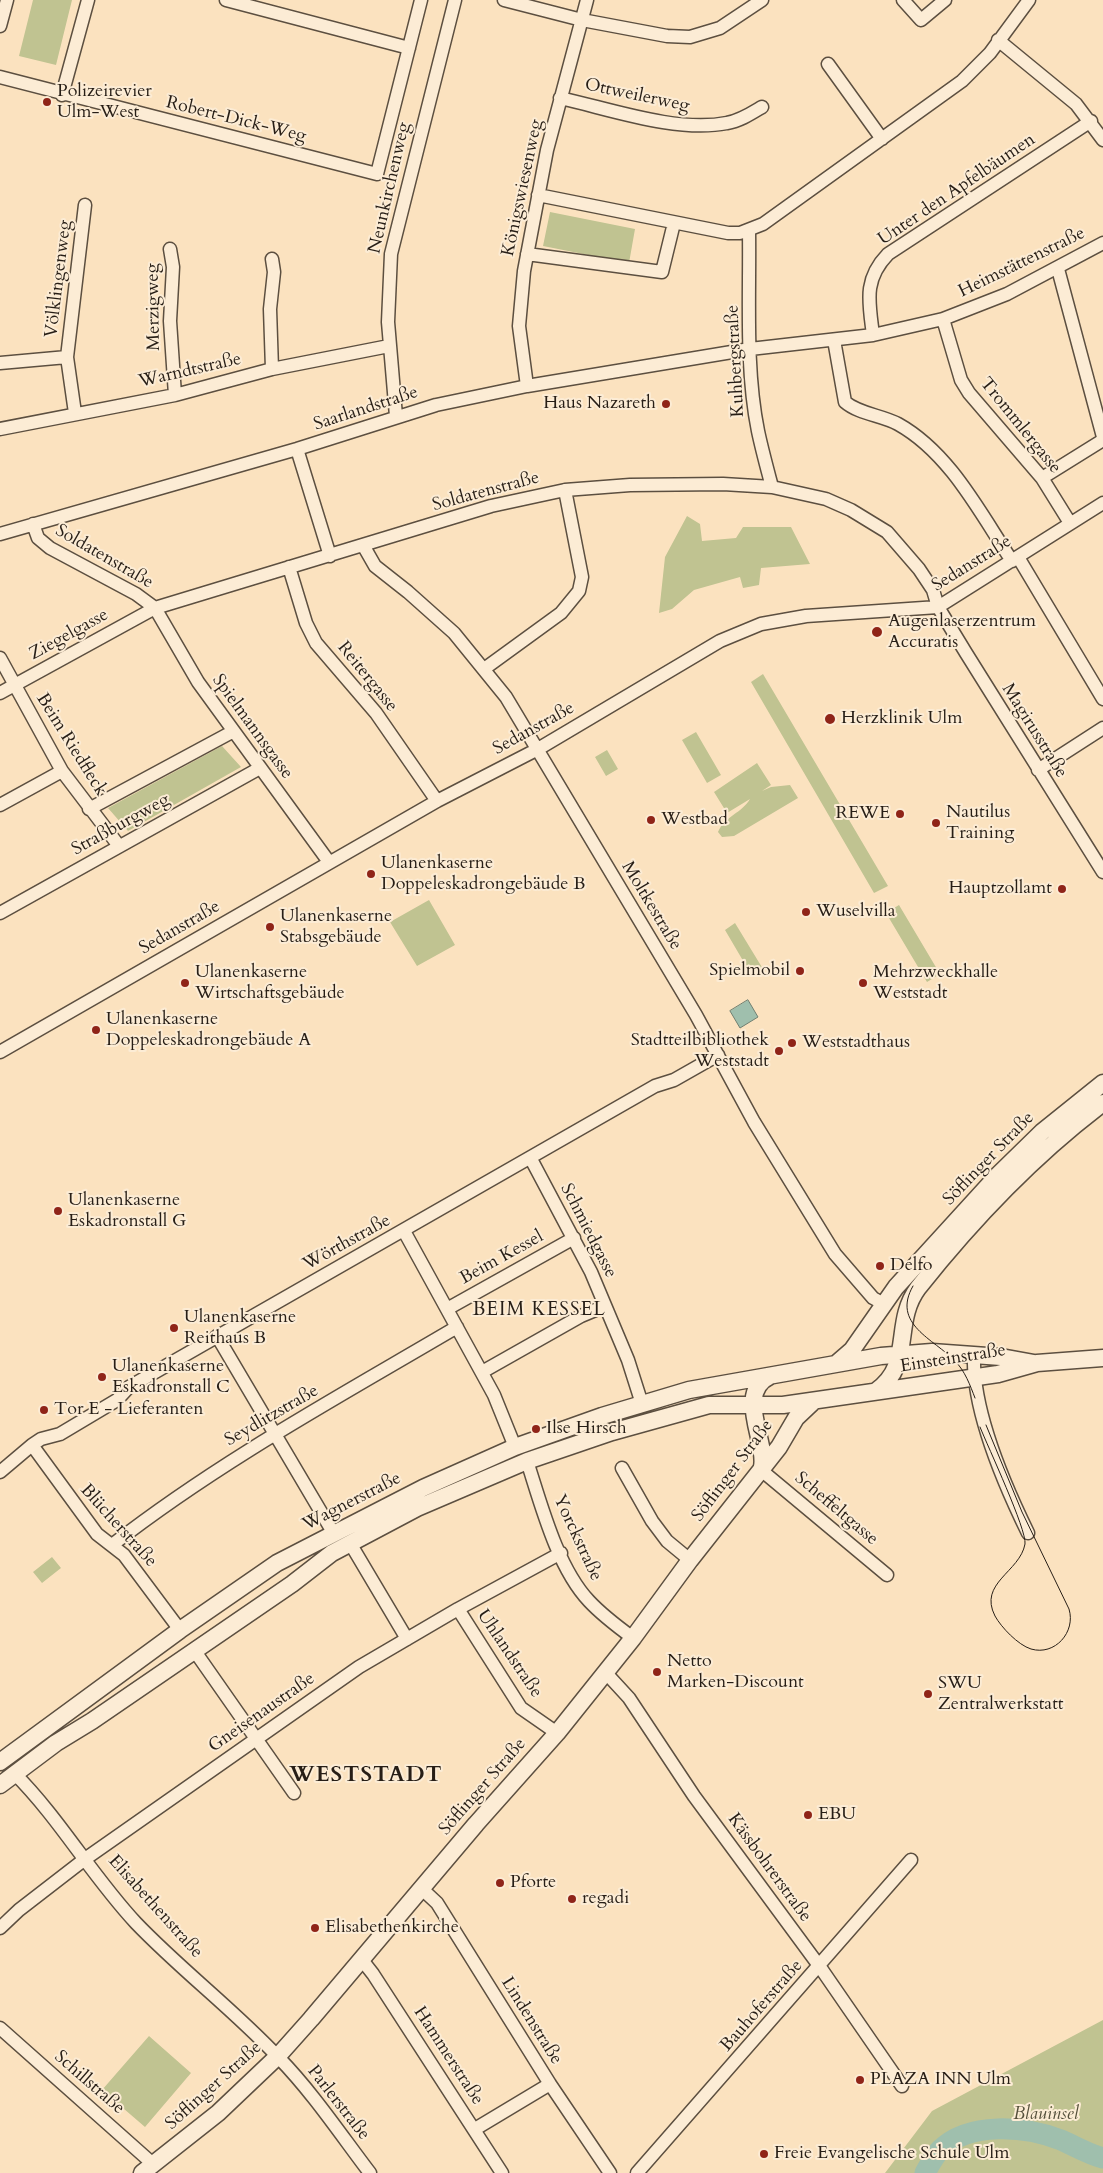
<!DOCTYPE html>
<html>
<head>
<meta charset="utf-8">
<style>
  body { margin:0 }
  canvas { display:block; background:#fbe2bf }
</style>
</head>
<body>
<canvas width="1103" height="2173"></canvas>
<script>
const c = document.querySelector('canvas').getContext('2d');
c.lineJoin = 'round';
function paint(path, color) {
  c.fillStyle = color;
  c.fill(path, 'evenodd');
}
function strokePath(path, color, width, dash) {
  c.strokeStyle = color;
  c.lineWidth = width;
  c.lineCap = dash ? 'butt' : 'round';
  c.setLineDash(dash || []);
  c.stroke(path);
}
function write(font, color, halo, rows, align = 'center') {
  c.font = font + ' Cardo,serif';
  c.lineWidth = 4;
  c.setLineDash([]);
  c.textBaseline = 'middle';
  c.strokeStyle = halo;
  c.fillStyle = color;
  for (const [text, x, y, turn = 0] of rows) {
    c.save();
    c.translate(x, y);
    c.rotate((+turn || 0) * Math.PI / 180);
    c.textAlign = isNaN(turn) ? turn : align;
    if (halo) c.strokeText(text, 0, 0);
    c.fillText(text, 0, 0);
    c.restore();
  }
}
paint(new Path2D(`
  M 33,0 L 72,0 L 56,65 L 19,56 Z
  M 550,212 L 635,229 L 629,263 L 543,246 Z
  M 687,516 L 700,524 L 702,541 L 736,538 L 743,527 L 791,527 L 810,564 L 761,568 L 759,585 L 743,588 L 740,577 L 694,590 L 672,609 L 659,613 L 665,557 Z
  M 763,674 L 888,886 L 874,893 L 751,682 Z
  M 696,732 L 721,775 L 707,783 L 682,740 Z
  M 222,746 L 241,767 L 128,831 L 108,808 Z
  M 607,750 L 618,769 L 606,776 L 595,757 Z
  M 757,763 L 771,785 L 762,791 L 771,787 L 790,785 L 798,798 L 734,836 L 722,837 L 718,832 C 725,816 742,813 750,799 L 727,813 L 714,792 Z
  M 429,900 L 455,945 L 417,966 L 390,922 Z
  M 899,905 L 940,974 L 927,982 L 886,913 Z
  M 735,923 L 763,969 L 752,976 L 725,930 Z
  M 52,1557 L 61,1568 L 42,1583 L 33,1572 Z
  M 1103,2020 L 1103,2173 L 885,2173 L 932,2111 Z
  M 149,2036 L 191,2073 L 145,2127 L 102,2090 Z`), '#c0c391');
const water = new Path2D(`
  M 748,1000 L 758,1017 L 740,1028 L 730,1011 Z`);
paint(water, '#9fbfad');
strokePath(water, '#6f7f71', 1);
strokePath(new Path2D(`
  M 925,2173 C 929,2166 934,2156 940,2150 C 969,2121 1025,2126 1061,2140 C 1075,2146 1088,2154 1103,2158`), '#9fbfad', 21);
const minor = new Path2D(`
  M 226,0 L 409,48
  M 504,0 L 582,20 L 667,36 L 690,37 L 720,28 L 762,0
  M 903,0 L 921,20 L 945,0
  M 0,26 L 7,0
  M 998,40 L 1076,104 L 1103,140
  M 828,64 L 882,139
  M 0,77 L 377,174 L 421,0
  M 62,95 L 88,0
  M 560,98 C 610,109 677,133 727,123 C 740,121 752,113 762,107
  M 538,195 L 728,233 L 740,233 L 763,224 L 962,81 L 990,53 L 1029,0
  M 749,231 C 750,296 745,367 758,431 C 762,450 767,468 772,487
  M 170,249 L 173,267 L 170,321 L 175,395
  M 527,254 L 662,272 L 674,223
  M 1058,269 L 1103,437
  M 943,319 L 961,380 L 969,393 L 1042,478 L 1070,523
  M 873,335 C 869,302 863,280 888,254 L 1091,121
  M 834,340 L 845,402 C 859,414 881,415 898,424 C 950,453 980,513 1012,561
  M 0,363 L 67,357
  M 272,369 L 270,309 L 274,272 L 272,259
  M 527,386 L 519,326 L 524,271 L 547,150 L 587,0
  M 75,413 L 67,357 L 85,205
  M 396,416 L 388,322 L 391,254 L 455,0
  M 0,429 L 175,395 L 272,369 L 389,346
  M 297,449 L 330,556
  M 1042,478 L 1103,440
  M 33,524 L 38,538 L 50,548 L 136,594 L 155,608 L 491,506 L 565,490 L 630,485 L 723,484 L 772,487 L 826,499 L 851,510 L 887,532 L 919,569 L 933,590 L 938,607 L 966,653 L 1103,872
  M 0,534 L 297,449 L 436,405 L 527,386 L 750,349 L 873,335 L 943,319 L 1007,294 L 1103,243
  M 363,545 L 375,566 L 408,592 L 454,633 L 506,697 L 696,1015 L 754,1122 L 835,1254 L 873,1298 L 884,1304
  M 1018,557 L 1103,699
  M 289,567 L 306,623 L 316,643 L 376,713 L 437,801
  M 0,658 L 62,771 L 119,846
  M 484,669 L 561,613 L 579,591 L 582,577 L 565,490
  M 0,693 L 155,608 L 198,682 L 329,862
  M 1038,770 L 1103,728
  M 0,805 L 62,771
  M 89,809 L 232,732
  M 0,913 L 260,768
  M 0,1052 L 437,801 L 538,749 L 720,641 L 761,624 L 806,616 L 938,607 L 1103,503
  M 531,1159 L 591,1272 L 628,1360 L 642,1404
  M 404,1231 L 494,1395 L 515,1447
  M 447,1309 L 574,1238
  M 217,1336 L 334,1534
  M 974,1355 C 972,1410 1004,1484 1028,1533
  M 482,1372 L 581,1316 L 605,1306
  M 32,1445 L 97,1534 L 124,1555 L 180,1630
  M 527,1461 C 541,1504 557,1567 589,1601 C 602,1615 618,1627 633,1638
  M 622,1468 L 652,1521 L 667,1541 L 690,1560
  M 761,1470 L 887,1575
  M 0,1472 L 32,1445 L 41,1439 L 60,1434 L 117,1400 L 129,1387 L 655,1086 L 674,1080 L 718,1055
  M 350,1543 L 407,1639
  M 112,1545 C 220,1461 340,1396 457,1327
  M 458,1609 L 521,1708 L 557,1733
  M 194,1650 L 294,1793
  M 606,1673 L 629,1698 L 694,1796 L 820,1967 L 902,2086
  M 15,1774 C 60,1819 92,1876 136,1923 C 181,1970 234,2010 279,2058 C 313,2093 341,2135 370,2173
  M 422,1889 L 437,1903 L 550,2084 L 610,2173
  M 0,1928 L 19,1910 L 85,1859 L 359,1667 L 458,1609 L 561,1553
  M 362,1960 L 373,1974 L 502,2173
  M 0,2028 L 153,2164
  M 475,2129 L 550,2084
  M 637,2173 L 911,1860`);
const tertiary = new Path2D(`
  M 837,1363 L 852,1350 L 896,1287 L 999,1174 L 1042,1132 L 1103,1083
  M 876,1391 C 914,1365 892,1323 918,1288 C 972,1220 1034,1155 1103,1103
  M 761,1470 C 771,1448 733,1393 770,1376
  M 0,1762 L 180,1630 L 277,1563 L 423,1488 L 515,1447 L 602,1416 L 689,1390 L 881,1356 L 932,1352 L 1001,1357 L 1034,1363
  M 0,1785 L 56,1743 L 92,1721 L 292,1584 L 332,1553 L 417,1508 L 527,1461 L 612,1432 L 709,1405 L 783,1405 L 998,1374 L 1037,1363 L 1103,1358
  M 142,2173 L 218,2113 L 278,2056 L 311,2019 L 476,1824 L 557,1733 L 633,1638 L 690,1560 L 779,1447 L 796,1418 L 814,1401`);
strokePath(minor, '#5c4f40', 15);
strokePath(tertiary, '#5c4f40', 19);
strokePath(minor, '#fcecd5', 12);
strokePath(tertiary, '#fcecd5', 16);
strokePath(new Path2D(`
  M 913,1286 C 891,1324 934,1339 955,1361 C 965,1371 970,1385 975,1398
  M 980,1427 C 988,1447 1027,1530 1025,1544 C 1020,1572 978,1583 995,1616 C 1001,1627 1018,1645 1031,1649 C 1055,1656 1076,1632 1069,1609 L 1022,1512 L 986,1425`), '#271e16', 1);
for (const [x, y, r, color] of [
  [47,102,5,"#8f2418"],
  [666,404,5,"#8f2418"],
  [877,632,6,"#8f2418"],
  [830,719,6,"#8f2418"],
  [900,814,5,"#8f2418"],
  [651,820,5,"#8f2418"],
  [936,823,5,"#8f2418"],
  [371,874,5,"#8f2418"],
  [1062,889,5,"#8f2418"],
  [806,912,5,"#8f2418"],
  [270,927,5,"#8f2418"],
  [800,971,5,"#8f2418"],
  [185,983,5,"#8f2418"],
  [863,983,5,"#8f2418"],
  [96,1030,5,"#8f2418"],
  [792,1043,5,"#8f2418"],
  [779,1051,5,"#8f2418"],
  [58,1211,5,"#8f2418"],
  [880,1266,5,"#8f2418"],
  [174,1328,5,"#8f2418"],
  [102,1377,5,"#8f2418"],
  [44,1410,5,"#8f2418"],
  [536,1429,5,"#8f2418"],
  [657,1672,5,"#8f2418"],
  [928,1694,5,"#8f2418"],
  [808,1815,5,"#8f2418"],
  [500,1883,5,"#8f2418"],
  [572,1899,5,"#8f2418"],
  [315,1928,5,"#8f2418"],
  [860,2080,5,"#8f2418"],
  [764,2154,5,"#8f2418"]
]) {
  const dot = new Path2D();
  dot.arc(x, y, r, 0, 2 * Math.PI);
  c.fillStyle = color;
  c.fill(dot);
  strokePath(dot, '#fcecd5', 2);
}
write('18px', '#271e16', '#fcecd5', [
  ["Polizeirevier",57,92],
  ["Ulm-West",57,113],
  ["Haus Nazareth",656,404,"right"],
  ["Augenlaserzentrum",888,622],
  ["Accuratis",888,643],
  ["Herzklinik Ulm",841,719],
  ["Nautilus",946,813],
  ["Training",946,834],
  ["REWE",890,814,"right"],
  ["Westbad",661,820],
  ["Ulanenkaserne",381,864],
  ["Doppeleskadrongebäude B",381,885],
  ["Hauptzollamt",1052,889,"right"],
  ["Wuselvilla",816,912],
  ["Ulanenkaserne",280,917],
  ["Stabsgebäude",280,938],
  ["Spielmobil",790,971,"right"],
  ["Ulanenkaserne",195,973],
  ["Wirtschaftsgebäude",195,994],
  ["Mehrzweckhalle",873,973],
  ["Weststadt",873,994],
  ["Ulanenkaserne",106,1020],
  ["Doppeleskadrongebäude A",106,1041],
  ["Stadtteilbibliothek",769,1041,"right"],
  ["Weststadt",769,1062,"right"],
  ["Weststadthaus",802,1043],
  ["Ulanenkaserne",68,1201],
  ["Eskadronstall G",68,1222],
  ["Delfo",890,1266],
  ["Ulanenkaserne",184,1318],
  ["Reithaus B",184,1339],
  ["Ulanenkaserne",112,1367],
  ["Eskadronstall C",112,1388],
  ["Tor E - Lieferanten",54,1410],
  ["Ilse Hirsch",546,1429],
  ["Netto",667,1662],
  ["Marken-Discount",667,1683],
  ["SWU",938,1684],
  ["Zentralwerkstatt",938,1705],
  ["EBU",818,1815],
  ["Pforte",510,1883],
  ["regadi",582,1899],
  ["Elisabethenkirche",325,1928],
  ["PLAZA INN Ulm",870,2080],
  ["Freie Evangelische Schule Ulm",774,2154]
], 'left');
write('18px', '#271e16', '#fcecd5', [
  ["Ottweilerweg",637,96,12],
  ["Robert-Dick-Weg",236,120,14],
  ["Neunkirchenweg",390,188,-77],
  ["Königswiesenweg",523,188,-78],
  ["Unter den Apfelbäumen",957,190,-34],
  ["Heimstättenstraße",1022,263,-26],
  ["Völklingenweg",59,279,-83],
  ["Merzigweg",154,307,-91],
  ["Kuhbergstraße",736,361,-93],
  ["Warndtstraße",190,371,-13],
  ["Saarlandstraße",366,409,-18],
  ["Trommlergasse",1020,426,51],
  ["Soldatenstraße",486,492,-15],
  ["Soldatenstraße",104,557,30],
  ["Sedanstraße",972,564,-32],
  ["Ziegelgasse",69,635,-29],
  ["Reitergasse",367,677,51],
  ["Spielmannsgasse",252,727,54],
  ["Sedanstraße",534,729,-29],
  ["Magirusstraße",1034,731,58],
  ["Beim Riedfleck",71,745,58],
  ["Straßburgweg",121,825,-29],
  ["Moltkestraße",651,906,59],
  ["Sedanstraße",180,928,-30],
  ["Söflinger Straße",989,1159,-46],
  ["Schmiedgasse",588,1231,63],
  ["Wörthstraße",347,1243,-29],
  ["Beim Kessel",502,1258,-29],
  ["Einsteinstraße",953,1359,-9],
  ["Seydlitzstraße",272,1416,-30],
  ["Söflinger Straße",733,1471,-53],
  ["Wagnerstraße",352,1502,-27],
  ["Scheffeltgasse",836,1509,40],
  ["Blücherstraße",118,1526,48],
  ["Yorckstraße",577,1538,65],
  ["Uhlandstraße",509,1654,56],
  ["Gneisenaustraße",262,1713,-35],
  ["Söflinger Straße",483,1787,-49],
  ["Kässbohrerstraße",769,1868,54],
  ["Elisabethenstraße",155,1907,48],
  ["Bauhoferstraße",762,2006,-49],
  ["Lindenstraße",531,2021,58],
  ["Hammerstraße",448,2056,57],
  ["Schillstraße",89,2083,41],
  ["Söflinger Straße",214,2086,-42],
  ["Parlerstraße",338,2103,52]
]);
write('italic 18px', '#55503b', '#fcecd5', [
  ["Blauinsel",1046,2115]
]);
c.letterSpacing = '1px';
write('19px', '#271e16', '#fcecd5', [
  ["BEIM KESSEL",539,1311]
]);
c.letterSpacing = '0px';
c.letterSpacing = '1px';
write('bold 22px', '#271e16', '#fcecd5', [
  ["WESTSTADT",366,1776]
]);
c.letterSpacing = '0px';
</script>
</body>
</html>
